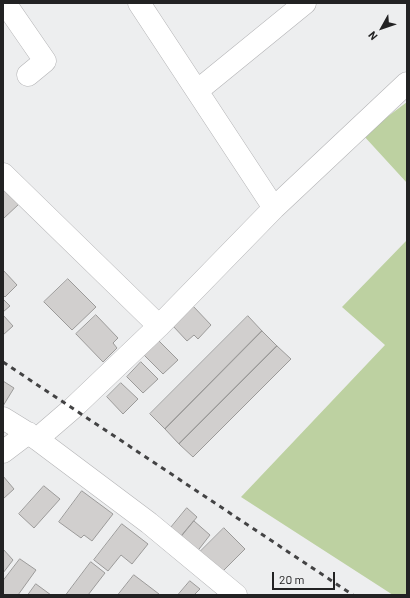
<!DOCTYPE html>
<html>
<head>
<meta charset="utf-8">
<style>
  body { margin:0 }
  #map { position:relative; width:410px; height:598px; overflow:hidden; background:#edeeef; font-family:Barlow,sans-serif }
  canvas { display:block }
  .frame { position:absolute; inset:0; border:4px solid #222223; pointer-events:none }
  .north { position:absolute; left:362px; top:8px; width:40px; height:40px; -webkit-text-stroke:3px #edeeef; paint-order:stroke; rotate:230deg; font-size:11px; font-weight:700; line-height:16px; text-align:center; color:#222223 }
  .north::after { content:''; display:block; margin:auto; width:14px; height:18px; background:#222223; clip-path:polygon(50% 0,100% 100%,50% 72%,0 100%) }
  .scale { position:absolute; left:272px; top:572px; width:63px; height:18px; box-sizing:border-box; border:2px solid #222223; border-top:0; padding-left:5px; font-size:12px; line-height:14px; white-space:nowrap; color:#222223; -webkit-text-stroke:3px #edeeef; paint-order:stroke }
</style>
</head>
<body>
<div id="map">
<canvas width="410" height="598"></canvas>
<div class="frame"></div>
<div class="north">N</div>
<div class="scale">20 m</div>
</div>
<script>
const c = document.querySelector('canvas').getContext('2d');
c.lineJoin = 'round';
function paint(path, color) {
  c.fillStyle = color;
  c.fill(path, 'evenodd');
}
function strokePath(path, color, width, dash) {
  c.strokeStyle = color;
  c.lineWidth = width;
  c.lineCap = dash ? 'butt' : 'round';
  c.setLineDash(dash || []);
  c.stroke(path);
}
paint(new Path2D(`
  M 407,102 L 407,183 L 363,135 Z
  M 407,240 L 407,595 L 393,595 L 241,497 L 385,345 L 342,307 Z`), '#bdd1a1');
const building = new Path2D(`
  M 3,187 L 19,204 L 3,219 Z
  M 3,270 L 17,285 L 5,297 L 3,295 Z
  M 68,279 L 96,307 L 72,330 L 44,302 Z
  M 3,299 L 10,306 L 3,312 Z
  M 193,306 L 211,325 L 198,339 L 194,335 L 187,341 L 173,326 Z
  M 3,315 L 13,326 L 3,335 Z
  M 96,315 L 118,338 L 113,343 L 117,348 L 103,362 L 76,334 Z
  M 248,316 L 262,331 L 165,429 L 150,414 Z
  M 262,331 L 277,346 L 179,444 L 165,429 Z
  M 157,339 L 178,360 L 163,374 L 142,353 Z
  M 277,346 L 291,359 L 193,457 L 179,444 Z
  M 141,362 L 158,379 L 143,393 L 127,377 Z
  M 3,381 L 14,388 L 3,406 Z
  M 121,383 L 138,399 L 123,414 L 107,397 Z
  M 3,476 L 14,489 L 3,499 Z
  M 44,486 L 60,499 L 34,528 L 19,514 Z
  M 82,491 L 113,514 L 92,541 L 84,535 L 81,538 L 59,522 Z
  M 187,508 L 197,517 L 179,539 L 169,530 Z
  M 194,521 L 210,535 L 196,553 L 179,539 Z
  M 122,524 L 148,544 L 132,564 L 121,555 L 108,571 L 94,560 Z
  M 224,528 L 245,549 L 219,575 L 199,553 Z
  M 3,549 L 13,560 L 3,573 Z
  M 20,559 L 36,570 L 18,595 L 3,595 L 3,581 Z
  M 91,562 L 105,573 L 88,595 L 66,595 Z
  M 134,575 L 159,594 L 159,595 L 118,595 Z
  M 190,581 L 200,589 L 194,595 L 178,595 Z
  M 36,584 L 51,595 L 28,595 Z`);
paint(building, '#d1cfce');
strokePath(building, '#9b9a99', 1);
const minor = new Path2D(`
  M 5,3 L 45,61 L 28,75
  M 139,3 L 274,208
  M 197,91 L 305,3
  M 3,174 L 159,326
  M 3,418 L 37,439 L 149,523 L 236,595
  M 37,439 L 73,408 L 159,326 L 274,208 L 407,83
  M 3,452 L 28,433`);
strokePath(minor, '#b3b3b5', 23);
strokePath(minor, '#fff', 22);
strokePath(new Path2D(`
  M 3,362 L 353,595`), '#434344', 3, [5, 5]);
</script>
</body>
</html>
